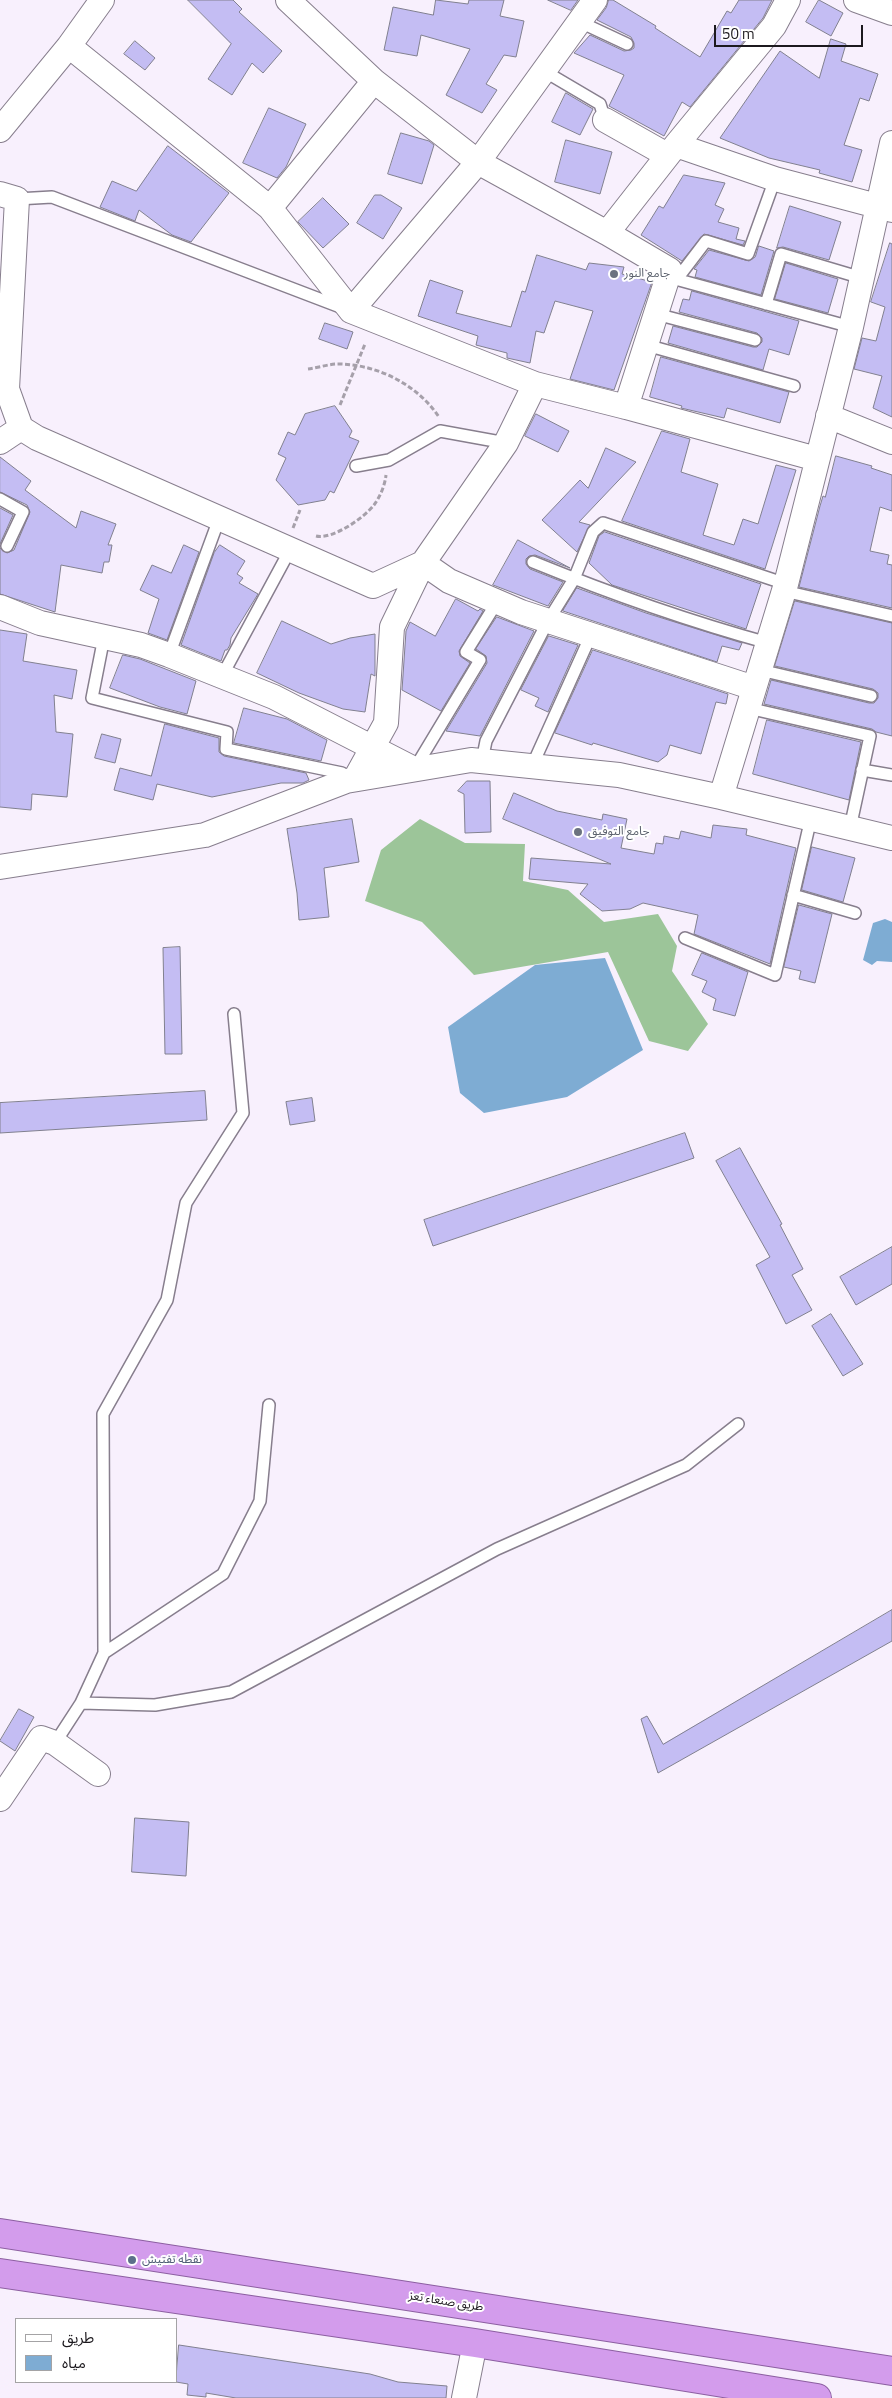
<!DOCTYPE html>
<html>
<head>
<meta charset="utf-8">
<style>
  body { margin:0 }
  #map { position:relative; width:892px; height:2398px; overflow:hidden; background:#f8f0fd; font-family:"Titillium Web","Noto Sans Arabic",sans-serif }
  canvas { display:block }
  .legend { position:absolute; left:15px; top:2318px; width:162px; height:65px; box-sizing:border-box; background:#fff; border:1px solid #a4a3a5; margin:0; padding:6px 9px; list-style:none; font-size:15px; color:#1c191e }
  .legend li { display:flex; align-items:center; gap:10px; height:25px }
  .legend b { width:25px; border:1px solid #a4a3a5 }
  .scale { position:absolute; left:714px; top:25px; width:149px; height:22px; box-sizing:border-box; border:2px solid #1c191e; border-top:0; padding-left:6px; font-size:15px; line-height:18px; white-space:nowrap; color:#1c191e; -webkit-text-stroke:4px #fff; paint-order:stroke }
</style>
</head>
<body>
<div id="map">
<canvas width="892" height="2398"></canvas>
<ul class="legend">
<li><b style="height:6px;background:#fff"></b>طريق</li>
<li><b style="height:14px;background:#7eacd3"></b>مياه</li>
</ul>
<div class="scale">50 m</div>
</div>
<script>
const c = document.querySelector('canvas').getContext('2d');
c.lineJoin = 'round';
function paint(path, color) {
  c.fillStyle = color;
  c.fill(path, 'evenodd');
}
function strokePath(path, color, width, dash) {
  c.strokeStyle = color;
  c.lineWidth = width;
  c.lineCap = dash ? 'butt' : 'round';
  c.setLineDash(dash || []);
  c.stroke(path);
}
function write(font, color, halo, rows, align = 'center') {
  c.font = font + ' "Titillium Web","Noto Sans Arabic",sans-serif';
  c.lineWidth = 4;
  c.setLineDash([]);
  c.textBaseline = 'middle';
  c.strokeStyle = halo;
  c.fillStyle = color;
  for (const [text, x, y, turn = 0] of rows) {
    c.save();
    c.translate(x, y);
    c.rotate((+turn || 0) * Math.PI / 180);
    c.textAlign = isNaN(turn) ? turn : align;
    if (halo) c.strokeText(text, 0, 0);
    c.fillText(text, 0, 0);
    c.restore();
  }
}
paint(new Path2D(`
  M 420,819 L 465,843 L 525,844 L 523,881 L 568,890 L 604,922 L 658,914 L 677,946 L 672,971 L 708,1024 L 688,1051 L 649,1041 L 608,952 L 474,975 L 422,922 L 365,901 L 381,850 Z`), '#9cc599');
paint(new Path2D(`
  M 885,919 L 892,922 L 892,962 L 877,961 L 872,965 L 863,960 L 873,923 Z
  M 605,958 L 643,1050 L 567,1097 L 484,1113 L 460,1093 L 448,1027 L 535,965 Z`), '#7eacd3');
const building = new Path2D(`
  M 188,0 L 233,0 L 242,9 L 239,12 L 282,51 L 263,73 L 252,63 L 232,95 L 208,79 L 231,44 Z
  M 436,0 L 468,4 L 469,0 L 504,0 L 500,16 L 524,21 L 516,57 L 504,55 L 486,84 L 497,90 L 482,113 L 446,95 L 470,49 L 421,35 L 417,56 L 384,50 L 393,7 L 433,15 Z
  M 548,0 L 578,0 L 571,10 Z
  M 609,0 L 613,0 L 656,26 L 655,28 L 700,57 L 727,11 L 731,13 L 739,0 L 772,0 L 763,18 L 690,107 L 682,102 L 664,136 L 609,106 L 624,75 L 574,53 L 590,35 L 624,51 L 631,50 L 634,48 L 634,43 L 631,37 L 597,20 L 606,8 Z
  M 819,0 L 843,13 L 831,36 L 806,22 Z
  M 831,39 L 846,44 L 841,61 L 878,74 L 869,101 L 860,98 L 844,145 L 862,150 L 852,182 L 819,173 L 820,170 L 769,158 L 720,138 L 780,51 L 819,78 Z
  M 135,41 L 155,58 L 145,70 L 124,54 Z
  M 566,93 L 593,109 L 580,135 L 552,122 Z
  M 269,108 L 306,124 L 286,167 L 277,178 L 243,163 Z
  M 401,133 L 429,141 L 434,145 L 422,184 L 388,174 Z
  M 566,140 L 612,152 L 600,194 L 555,182 Z
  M 168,146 L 229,193 L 191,242 L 172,235 L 139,210 L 135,221 L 100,207 L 112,181 L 136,191 Z
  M 684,175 L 725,183 L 715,205 L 724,209 L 718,222 L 739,228 L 736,239 L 745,241 L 743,245 L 704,234 L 682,261 L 641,235 L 659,206 L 663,208 Z
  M 375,195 L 381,195 L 402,208 L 383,239 L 357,223 Z
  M 323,198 L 349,224 L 323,248 L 298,222 Z
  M 790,206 L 841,222 L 829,260 L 783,247 L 777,248 Z
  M 890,243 L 892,244 L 892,417 L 873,408 L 882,376 L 854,369 L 862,338 L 876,341 L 885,307 L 871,302 Z
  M 759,246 L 774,251 L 761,295 L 695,277 L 697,270 L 694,269 L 709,250 L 749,261 L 755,257 Z
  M 537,255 L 586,270 L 589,263 L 624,267 L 622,274 L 652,282 L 614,390 L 570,379 L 593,311 L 555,301 L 544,333 L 536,331 L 530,363 L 507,358 L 507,353 L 476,345 L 478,336 L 418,316 L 430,280 L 463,291 L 456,313 L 511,327 L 522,291 L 525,292 Z
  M 786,263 L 838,279 L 828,313 L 775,299 Z
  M 692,291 L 799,321 L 789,355 L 769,349 L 763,370 L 668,343 L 673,326 L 753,347 L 757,347 L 762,342 L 762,338 L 757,333 L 679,312 L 683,299 L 689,300 Z
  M 325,323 L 353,332 L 347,349 L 319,339 Z
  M 661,357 L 789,392 L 780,423 L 727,408 L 724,418 L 681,408 L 682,406 L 650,397 Z
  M 335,406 L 352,431 L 349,437 L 359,441 L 334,493 L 330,491 L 325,500 L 298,505 L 276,480 L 286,458 L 278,454 L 288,432 L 295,435 L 305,414 Z
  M 536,414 L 569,431 L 558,452 L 525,436 Z
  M 662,431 L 690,439 L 681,472 L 718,484 L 703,535 L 734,545 L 743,519 L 758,524 L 776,465 L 796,470 L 765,569 L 622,521 Z
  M 606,448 L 636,462 L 579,522 L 590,525 L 577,552 L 542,520 L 580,480 L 588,488 Z
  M 836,456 L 872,466 L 871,468 L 892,475 L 892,511 L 880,507 L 870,551 L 889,555 L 887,564 L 892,565 L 892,608 L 799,587 L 820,506 L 823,496 L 825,497 Z
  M 0,457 L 31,481 L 25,490 L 76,528 L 81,511 L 116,524 L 108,545 L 112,545 L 109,562 L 104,562 L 102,573 L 61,565 L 55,612 L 0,594 L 0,548 L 7,553 L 14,550 L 30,512 L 27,505 L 0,492 Z
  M 0,508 L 13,515 L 0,544 Z
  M 605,532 L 761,584 L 746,629 L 612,585 L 589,563 L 599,536 Z
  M 518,540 L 570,568 L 535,555 L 529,556 L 526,559 L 526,564 L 530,569 L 563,582 L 548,606 L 493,585 Z
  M 184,545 L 199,552 L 167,640 L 148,633 L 159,599 L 140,590 L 152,565 L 171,573 Z
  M 220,545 L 245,561 L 237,574 L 243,578 L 239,583 L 258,594 L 231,638 L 230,645 L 227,650 L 225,650 L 221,661 L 181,645 L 214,553 Z
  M 577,588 L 646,613 L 742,643 L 739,650 L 722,646 L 717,662 L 563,611 Z
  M 456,599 L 478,611 L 480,609 L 483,611 L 459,651 L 460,656 L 470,663 L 441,711 L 402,690 L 406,631 L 410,622 L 435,636 Z
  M 795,601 L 892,623 L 892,736 L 876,732 L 872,729 L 764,704 L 771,680 L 869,703 L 874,703 L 878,698 L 878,693 L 873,689 L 775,666 Z
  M 497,617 L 534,631 L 480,736 L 446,731 L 487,663 L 486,656 L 476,649 Z
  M 282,621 L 331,644 L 350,638 L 375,634 L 375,676 L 371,674 L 365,712 L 343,709 L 299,693 L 257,673 Z
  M 0,630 L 27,634 L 23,661 L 77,670 L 72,699 L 54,695 L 56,732 L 73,734 L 67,797 L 32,794 L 31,810 L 0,807 Z
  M 549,636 L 578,645 L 548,712 L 535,706 L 539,698 L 521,690 Z
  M 593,650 L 728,694 L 726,704 L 716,702 L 701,754 L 670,745 L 667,755 L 658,762 L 593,743 L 592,745 L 555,733 Z
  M 123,655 L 140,659 L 196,681 L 187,714 L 160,707 L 110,688 Z
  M 244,708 L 287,719 L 327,740 L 321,761 L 234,743 Z
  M 767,720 L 861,742 L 849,800 L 753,774 Z
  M 165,724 L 219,738 L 219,752 L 224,756 L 306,773 L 309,780 L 303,783 L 281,783 L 212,797 L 157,784 L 153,800 L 114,790 L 120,768 L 151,776 Z
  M 102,734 L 121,739 L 115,763 L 95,758 Z
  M 467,781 L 490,781 L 491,832 L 465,833 L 464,794 L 458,791 Z
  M 514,793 L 557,811 L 602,820 L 603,814 L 627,819 L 621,848 L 654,854 L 656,843 L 663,844 L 664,836 L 679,839 L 681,831 L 711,838 L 713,825 L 747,829 L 746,835 L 796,848 L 770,964 L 694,934 L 698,915 L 643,903 L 630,909 L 602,911 L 580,894 L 588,884 L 529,879 L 531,858 L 611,864 L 503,819 Z
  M 352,819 L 359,862 L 324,868 L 329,917 L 299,920 L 297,893 L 287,829 Z
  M 812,847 L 855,858 L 843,902 L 802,890 Z
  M 799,905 L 832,914 L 815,983 L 799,979 L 801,971 L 784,967 Z
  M 180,947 L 182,1054 L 165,1054 L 163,948 Z
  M 702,953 L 748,972 L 735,1016 L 713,1010 L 716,999 L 702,992 L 707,981 L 692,975 Z
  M 205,1091 L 207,1120 L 0,1133 L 0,1103 Z
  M 312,1098 L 315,1121 L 290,1125 L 286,1102 Z
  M 685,1133 L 694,1158 L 433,1246 L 424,1220 Z
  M 740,1148 L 782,1224 L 780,1225 L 803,1269 L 792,1275 L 812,1310 L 786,1324 L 756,1265 L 770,1257 L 716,1161 Z
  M 892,1247 L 892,1284 L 856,1305 L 840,1277 Z
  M 831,1314 L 863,1364 L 843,1376 L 812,1326 Z
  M 892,1610 L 892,1641 L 658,1773 L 641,1719 L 647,1716 L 663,1744 Z
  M 19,1709 L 34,1717 L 15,1751 L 0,1741 Z
  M 135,1818 L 189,1822 L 186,1876 L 132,1872 Z
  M 179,2345 L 370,2374 L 398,2382 L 447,2386 L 446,2398 L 236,2398 L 206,2393 L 206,2397 L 187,2395 L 188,2384 L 176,2382 Z`);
paint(building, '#c4bdf3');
strokePath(building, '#81808f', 1);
const service = new Path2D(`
  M 580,22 L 627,44
  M 544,71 L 600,104 L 605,120
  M 17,199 L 52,197 L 343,308
  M 668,277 L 851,327
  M 677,279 L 706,241 L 748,254 L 775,179
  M 766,304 L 781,254 L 862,278
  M 656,314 L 755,340
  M 646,345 L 794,386
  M 356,466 L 389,460 L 440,431 L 506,443
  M 0,499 L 23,512 L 7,546
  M 533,562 C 609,593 688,621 768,643
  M 784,591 L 892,616
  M 104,637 L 92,698 L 227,732 L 226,749 L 342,773 L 346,781
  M 169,655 L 219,519
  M 760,670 L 871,696
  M 222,676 L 290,550
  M 748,708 L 870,736 L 850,828
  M 482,761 L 486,741 L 548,621 L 574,579 L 593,532 L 603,523 L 786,584
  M 532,766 L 591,635
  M 415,768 L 480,660 L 466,652 L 497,602
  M 862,770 L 892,775
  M 793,895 L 855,913
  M 685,938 L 775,975 L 811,818
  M 104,1653 L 103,1414 L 167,1300 L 186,1203 L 243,1113 L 234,1014
  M 81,1703 L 104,1653 L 223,1574 L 260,1501 L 269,1405
  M 55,1743 L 81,1703 L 155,1705 L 231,1692 L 497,1549 L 686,1465 L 738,1424`);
const minor = new Path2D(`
  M 102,0 L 69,46 L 270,208 L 351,311 L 535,384 L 626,407
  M 288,0 L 374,81 L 478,162 L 607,233
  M 788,0 L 774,26 L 676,145 L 775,179 L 892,210
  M 856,0 L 892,13
  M 605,120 L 667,155
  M 0,130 L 69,46
  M 676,145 L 607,233 L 670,270 L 626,407 L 817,459
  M 0,194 L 17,199 L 7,389 L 21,428 L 37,438 L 373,586 L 423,563 L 506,443 L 535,384
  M 270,208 L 374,81
  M 351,311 L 478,162 L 595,0
  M 828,416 L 892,442
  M 0,442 L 21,428
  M 0,607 L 40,623 L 141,645 L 169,655 L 274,697 L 414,769
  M 355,779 L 386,723 L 392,627 L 423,563 L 449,581 L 521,612 L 754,688
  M 721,797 L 786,584 L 851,327 L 892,143
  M 0,867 L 205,835 L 346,781 L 471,760 L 619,775 L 721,797 L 892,838
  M 0,1799 L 41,1738 L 55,1743 L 98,1774
  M 464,2398 L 475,2343`);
const trunk = new Path2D(`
  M 0,2233 L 892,2371
  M 0,2273 L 475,2343 L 817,2398`);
strokePath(service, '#877e8d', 14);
strokePath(minor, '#877e8d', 26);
strokePath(trunk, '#8c5fa1', 30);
strokePath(new Path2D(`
  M 308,369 C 316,368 326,365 335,364 C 375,363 417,384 439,417
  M 340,405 L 365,344
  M 293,528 L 300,510
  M 316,536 C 332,540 364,518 374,505 C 380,497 385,485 386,475`), '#a6a0aa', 3, [5, 2.5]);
strokePath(service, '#fff', 11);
strokePath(minor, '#fff', 24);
strokePath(trunk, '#d39cec', 28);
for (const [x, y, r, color] of [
  [614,274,5,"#6b7280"],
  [578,832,5,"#6b7280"],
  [132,2260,5,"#5c6f8a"]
]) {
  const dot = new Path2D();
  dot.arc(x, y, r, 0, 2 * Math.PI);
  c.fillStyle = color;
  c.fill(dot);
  strokePath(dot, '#fff', 2);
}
write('12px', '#5b616d', '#fff', [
  ["جامع النور",624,274],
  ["جامع التوفيق",588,832]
], 'left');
write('12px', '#4e5e75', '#fff', [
  ["نقطه تفتيش",142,2260]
], 'left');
write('12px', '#1c191e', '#fff', [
  ["طريق صنعاء تعز",446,2302,9]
]);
</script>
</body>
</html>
